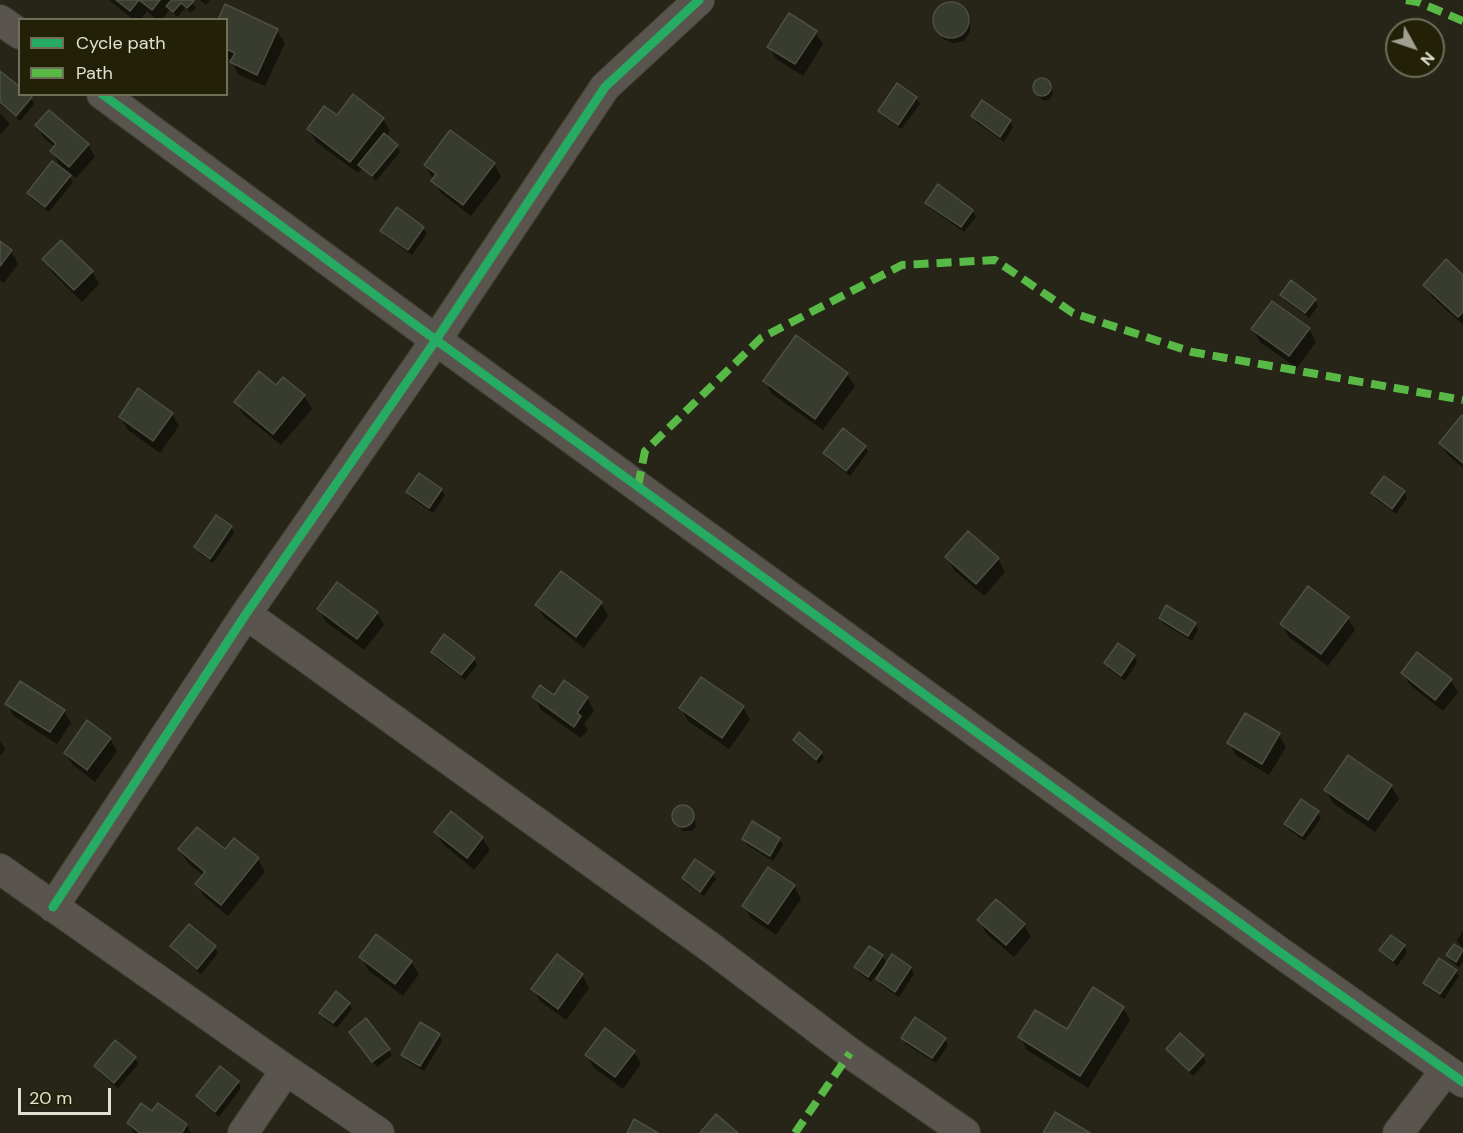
<!DOCTYPE html>
<html>
<head>
<meta charset="utf-8">
<style>
  body { margin:0 }
  #map { position:relative; width:1463px; height:1133px; overflow:hidden; background:#262517; font-family:"DM Sans",sans-serif }
  canvas { display:block }
  .legend { position:absolute; left:18px; top:18px; width:210px; height:78px; box-sizing:border-box; background:#222108; border:2px solid #6e6e59; margin:0; padding:8px 10px; list-style:none; font-size:18px; color:#e1e1d2 }
  .legend li { display:flex; align-items:center; gap:12px; height:30px }
  .legend b { width:30px; border:2px solid #6e6e59 }
  .north { position:absolute; left:1385px; top:18px; width:60px; height:60px; box-sizing:border-box; background:#222108; border:2px solid #6e6e59; border-radius:50%; rotate:130deg; font-size:16px; font-weight:700; line-height:24px; text-align:center; color:#e1e1d2 }
  .north::after { content:''; display:block; margin:auto; width:21px; height:27px; background:#a09f91; clip-path:polygon(50% 0,100% 100%,50% 72%,0 100%) }
  .scale { position:absolute; left:18px; top:1088px; width:93px; height:27px; box-sizing:border-box; border:3px solid #e1e1d2; border-top:0; padding-left:8px; font-size:18px; line-height:21px; white-space:nowrap; color:#e1e1d2; -webkit-text-stroke:4px #222108; paint-order:stroke }
</style>
</head>
<body>
<div id="map">
<canvas width="1463" height="1133"></canvas>
<ul class="legend">
<li><b style="height:8px;background:#26ab63"></b>Cycle path</li>
<li><b style="height:8px;background:#58b947"></b>Path</li>
</ul>
<div class="north">N</div>
<div class="scale">20 m</div>
</div>
<script>
const c = document.querySelector('canvas').getContext('2d');
c.lineJoin = 'round';
function paint(path, color) {
  c.fillStyle = color;
  c.fill(path, 'evenodd');
}
function strokePath(path, color, width, dash) {
  c.strokeStyle = color;
  c.lineWidth = width;
  c.lineCap = dash ? 'butt' : 'round';
  c.setLineDash(dash || []);
  c.stroke(path);
}
paint(new Path2D(`
  M 109,0 L 170,0 L 168,2 L 170,4 L 174,0 L 190,0 L 196,8 L 191,13 L 185,8 L 177,17 L 170,9 L 162,20 L 157,20 L 147,11 L 140,20 L 134,20 Z
  M 200,0 L 210,0 L 206,5 Z
  M 950,4 L 960,7 L 970,22 L 970,32 L 964,41 L 953,43 L 943,39 L 940,34 L 936,28 L 935,17 L 940,8 Z
  M 225,6 L 277,31 L 285,43 L 265,86 L 239,75 L 232,62 L 233,60 L 226,57 Z
  M 815,32 L 823,44 L 803,76 L 776,59 L 769,47 Z
  M 0,73 L 20,94 L 31,98 L 34,104 L 20,121 L 0,104 Z
  M 1040,80 L 1045,81 L 1052,90 L 1053,95 L 1049,100 L 1042,100 L 1036,90 L 1036,83 Z
  M 916,98 L 920,104 L 901,129 L 883,116 L 880,111 Z
  M 0,113 L 10,124 L 0,135 Z
  M 973,116 L 1010,121 L 1013,127 L 1004,142 L 976,122 Z
  M 337,117 L 383,119 L 390,131 L 386,137 L 397,146 L 400,152 L 376,181 L 362,168 L 358,173 L 316,142 L 309,129 Z
  M 37,125 L 88,145 L 95,157 L 76,178 L 59,164 L 52,151 L 55,147 L 44,138 Z
  M 494,164 L 501,177 L 471,216 L 441,193 L 425,165 Z
  M 69,176 L 73,182 L 49,212 L 32,199 L 29,193 Z
  M 927,203 L 972,211 L 976,217 L 964,232 L 930,208 Z
  M 397,209 L 423,228 L 427,234 L 412,255 L 385,236 L 382,231 Z
  M 0,243 L 11,251 L 18,264 L 4,283 L 0,280 Z
  M 44,259 L 92,272 L 99,284 L 82,302 L 52,272 Z
  M 1463,277 L 1463,325 L 1432,297 L 1425,285 Z
  M 1282,295 L 1315,300 L 1318,306 L 1309,318 L 1286,301 Z
  M 1253,329 L 1309,329 L 1316,342 L 1297,368 L 1260,342 Z
  M 796,337 L 847,374 L 855,386 L 823,430 L 772,394 L 765,381 Z
  M 283,379 L 304,396 L 312,409 L 281,445 L 243,414 L 236,402 L 276,387 Z
  M 172,414 L 179,426 L 160,453 L 128,430 L 120,417 Z
  M 1463,418 L 1463,468 L 1448,455 L 1441,443 Z
  M 865,447 L 868,452 L 850,476 L 828,459 L 824,453 Z
  M 441,490 L 445,495 L 433,513 L 411,498 L 408,492 Z
  M 1404,492 L 1407,498 L 1396,514 L 1376,499 L 1373,493 Z
  M 231,527 L 234,533 L 213,563 L 199,553 L 195,547 Z
  M 968,533 L 998,559 L 1005,572 L 984,596 L 954,570 L 947,557 Z
  M 601,603 L 608,616 L 584,648 L 544,617 L 537,605 Z
  M 319,609 L 377,613 L 384,625 L 364,650 L 326,622 Z
  M 1160,618 L 1195,624 L 1198,630 L 1192,641 L 1164,624 Z
  M 1348,618 L 1355,630 L 1328,666 L 1289,637 L 1282,624 Z
  M 433,652 L 474,659 L 477,665 L 465,680 L 436,658 Z
  M 1134,656 L 1137,662 L 1125,681 L 1109,669 L 1106,663 Z
  M 1403,673 L 1450,680 L 1458,692 L 1443,711 L 1410,685 Z
  M 534,697 L 587,698 L 594,711 L 584,724 L 588,730 L 581,738 L 541,710 Z
  M 7,704 L 64,711 L 71,723 L 57,744 L 14,716 Z
  M 743,707 L 750,720 L 729,749 L 688,721 L 681,708 Z
  M 1278,734 L 1286,747 L 1269,775 L 1236,755 L 1229,743 Z
  M 110,739 L 117,751 L 95,782 L 73,765 L 65,753 Z
  M 0,740 L 5,749 L 0,756 Z
  M 794,740 L 821,753 L 824,758 L 819,764 L 798,746 Z
  M 1349,757 L 1391,786 L 1399,799 L 1375,832 L 1333,803 L 1326,790 Z
  M 683,807 L 691,811 L 694,817 L 696,827 L 692,831 L 683,831 L 675,821 L 674,815 L 677,809 Z
  M 1317,812 L 1321,818 L 1305,841 L 1289,830 L 1285,824 Z
  M 451,813 L 482,838 L 490,850 L 474,870 L 443,844 L 436,832 Z
  M 753,824 L 779,840 L 783,845 L 773,861 L 747,845 L 744,839 Z
  M 179,849 L 225,851 L 258,859 L 265,872 L 228,916 L 204,896 L 197,884 L 204,876 L 187,862 Z
  M 712,873 L 716,879 L 704,896 L 687,884 L 684,879 Z
  M 794,886 L 801,899 L 776,935 L 751,918 L 744,906 Z
  M 979,920 L 1024,925 L 1031,937 L 1014,957 L 986,933 Z
  M 1463,931 L 1463,948 L 1457,941 Z
  M 376,936 L 411,962 L 419,974 L 403,996 L 368,970 L 361,957 Z
  M 172,946 L 215,947 L 218,953 L 201,974 L 175,952 Z
  M 1404,946 L 1407,952 L 1397,966 L 1385,956 L 1381,951 Z
  M 1455,946 L 1463,952 L 1463,962 L 1459,967 L 1451,961 L 1448,955 Z
  M 870,948 L 882,956 L 887,964 L 910,968 L 914,974 L 899,997 L 881,985 L 877,979 L 883,970 L 881,969 L 871,982 L 859,973 L 856,967 Z
  M 557,956 L 582,975 L 589,988 L 566,1020 L 540,1001 L 533,989 Z
  M 1456,971 L 1459,976 L 1444,999 L 1428,988 L 1424,983 Z
  M 349,1003 L 352,1009 L 337,1028 L 324,1019 L 321,1013 Z
  M 1123,1008 L 1130,1020 L 1088,1088 L 1027,1050 L 1020,1037 L 1068,1031 Z
  M 439,1035 L 442,1041 L 424,1071 L 406,1060 L 402,1055 Z
  M 354,1038 L 388,1049 L 392,1055 L 377,1067 Z
  M 903,1038 L 945,1039 L 948,1045 L 936,1063 L 906,1044 Z
  M 1167,1049 L 1203,1056 L 1206,1062 L 1193,1076 L 1171,1055 Z
  M 634,1052 L 641,1064 L 623,1089 L 594,1068 L 587,1055 Z
  M 135,1058 L 138,1064 L 118,1088 L 99,1072 L 96,1066 Z
  M 220,1068 L 238,1082 L 241,1088 L 219,1117 L 201,1102 L 197,1097 Z
  M 152,1113 L 186,1125 L 191,1133 L 134,1133 L 129,1124 Z`), '#0007');
const building = new Path2D(`
  M 116,0 L 139,0 L 130,11 Z
  M 139,0 L 160,0 L 152,10 Z
  M 172,0 L 193,0 L 194,1 L 187,8 L 181,3 L 173,12 L 166,6 Z
  M933 20a18 18 0 1 1 36 0a18 18 0 1 1-36 0Z
  M 225,4 L 278,29 L 257,75 L 230,62 L 235,53 L 226,49 L 226,20 L 218,20 Z
  M 789,13 L 817,31 L 795,64 L 767,47 Z
  M 0,71 L 20,87 L 20,94 L 29,94 L 32,97 L 16,116 L 0,102 Z
  M1033 87a9 9 0 1 1 18 0a9 9 0 1 1-18 0Z
  M 897,83 L 917,97 L 898,125 L 878,111 Z
  M 353,94 L 384,118 L 350,162 L 307,129 L 324,106 L 337,115 Z
  M 982,100 L 1011,120 L 1000,137 L 971,116 Z
  M 49,110 L 89,144 L 69,167 L 50,151 L 56,144 L 35,125 Z
  M 450,130 L 495,163 L 463,205 L 431,181 L 436,174 L 424,165 Z
  M 384,133 L 398,145 L 372,176 L 358,165 Z
  M 52,161 L 71,175 L 45,207 L 27,193 Z
  M 938,184 L 973,210 L 961,227 L 925,203 Z
  M 397,207 L 424,227 L 408,250 L 380,231 Z
  M 61,240 L 93,271 L 74,290 L 42,259 Z
  M 0,241 L 12,250 L 0,266 Z
  M 1446,259 L 1463,275 L 1463,312 L 1458,317 L 1423,285 Z
  M 1291,280 L 1316,299 L 1305,313 L 1280,295 Z
  M 1272,301 L 1310,328 L 1289,356 L 1251,329 Z
  M 796,335 L 848,373 L 815,419 L 763,381 Z
  M 259,371 L 276,385 L 283,377 L 305,395 L 273,434 L 234,402 Z
  M 138,388 L 173,413 L 153,441 L 119,417 Z
  M 1462,415 L 1463,416 L 1463,463 L 1439,443 Z
  M 843,428 L 866,446 L 846,471 L 823,453 Z
  M 419,473 L 442,489 L 429,508 L 406,492 Z
  M 1384,476 L 1405,491 L 1392,509 L 1371,493 Z
  M 216,515 L 232,526 L 210,559 L 194,547 Z
  M 968,531 L 999,558 L 976,584 L 945,557 Z
  M 561,571 L 602,602 L 576,637 L 535,605 Z
  M 337,582 L 378,612 L 357,639 L 317,609 Z
  M 1308,586 L 1349,617 L 1321,654 L 1280,624 Z
  M 1166,605 L 1196,623 L 1188,636 L 1159,618 Z
  M 444,634 L 475,658 L 461,675 L 431,652 Z
  M 1118,643 L 1135,655 L 1121,676 L 1104,663 Z
  M 1417,652 L 1452,679 L 1435,700 L 1401,673 Z
  M 701,677 L 744,706 L 722,738 L 679,708 Z
  M 564,680 L 588,697 L 577,713 L 581,716 L 574,727 L 532,697 L 540,685 L 554,695 Z
  M 20,681 L 65,710 L 50,732 L 5,704 Z
  M 1245,713 L 1280,733 L 1262,764 L 1227,743 Z
  M 87,720 L 111,738 L 87,770 L 64,753 Z
  M 799,732 L 822,752 L 816,760 L 793,740 Z
  M 1348,755 L 1392,785 L 1368,820 L 1324,790 Z
  M 1301,799 L 1319,811 L 1302,836 L 1284,824 Z
  M672 816a11 11 0 1 1 22 0a11 11 0 1 1-22 0Z
  M 451,811 L 483,837 L 467,858 L 434,832 Z
  M 752,821 L 780,838 L 770,856 L 742,839 Z
  M 197,827 L 225,849 L 234,838 L 259,858 L 221,905 L 195,884 L 205,872 L 178,849 Z
  M 695,859 L 714,872 L 700,892 L 682,878 Z
  M 768,867 L 795,885 L 768,924 L 742,906 Z
  M 996,899 L 1025,924 L 1006,945 L 977,920 Z
  M 189,924 L 216,946 L 197,969 L 170,946 Z
  M 376,934 L 412,961 L 395,984 L 359,957 Z
  M 1391,935 L 1405,945 L 1393,961 L 1379,950 Z
  M 1454,944 L 1463,950 L 1456,962 L 1446,955 Z
  M 869,946 L 883,955 L 868,977 L 854,967 Z
  M 557,954 L 583,974 L 558,1009 L 531,989 Z
  M 892,954 L 911,967 L 895,992 L 876,979 Z
  M 1439,958 L 1457,970 L 1440,994 L 1423,983 Z
  M 1093,987 L 1124,1007 L 1080,1076 L 1018,1037 L 1035,1010 L 1067,1029 Z
  M 336,991 L 350,1003 L 333,1023 L 319,1013 Z
  M 915,1017 L 946,1038 L 932,1058 L 901,1038 Z
  M 366,1018 L 390,1049 L 372,1062 L 349,1032 Z
  M 420,1022 L 440,1034 L 420,1066 L 401,1055 Z
  M 605,1028 L 635,1051 L 615,1077 L 585,1055 Z
  M 1180,1033 L 1204,1055 L 1189,1071 L 1166,1049 Z
  M 115,1040 L 136,1057 L 114,1083 L 94,1066 Z
  M 220,1066 L 239,1081 L 215,1112 L 196,1096 Z
  M 141,1103 L 152,1111 L 158,1103 L 187,1124 L 182,1133 L 140,1133 L 127,1123 Z
  M 1055,1112 L 1090,1133 L 1043,1133 Z
  M 716,1114 L 738,1133 L 700,1133 Z
  M 634,1119 L 658,1133 L 627,1133 Z`);
paint(building, '#383c2e');
strokePath(building, '#4d4f44', 1.5);
const minor = new Path2D(`
  M 0,20 L 20,34
  M 102,94 L 436,340 L 1278,951 L 1463,1082
  M 246,614 L 710,947 L 850,1053 L 965,1133
  M 0,869 L 286,1070 L 379,1133
  M 53,907 L 246,614 L 436,340 L 605,87 L 699,0
  M 243,1133 L 286,1070
  M 1398,1133 L 1446,1070`);
strokePath(minor, '#424237', 32);
strokePath(minor, '#59554e', 30);
strokePath(new Path2D(`
  M 1406,0 L 1418,2 L 1463,21
  M 638,486 L 645,451 L 761,338 L 902,265 L 995,260 L 1073,313 L 1192,352 L 1463,400
  M 795,1133 L 850,1053`), '#58b947', 8, [15, 8]);
strokePath(new Path2D(`
  M 102,94 L 436,340 L 1278,951 L 1463,1082
  M 53,907 L 246,614 L 436,340 L 605,87 L 699,0`), '#26ab63', 9);
</script>
</body>
</html>
